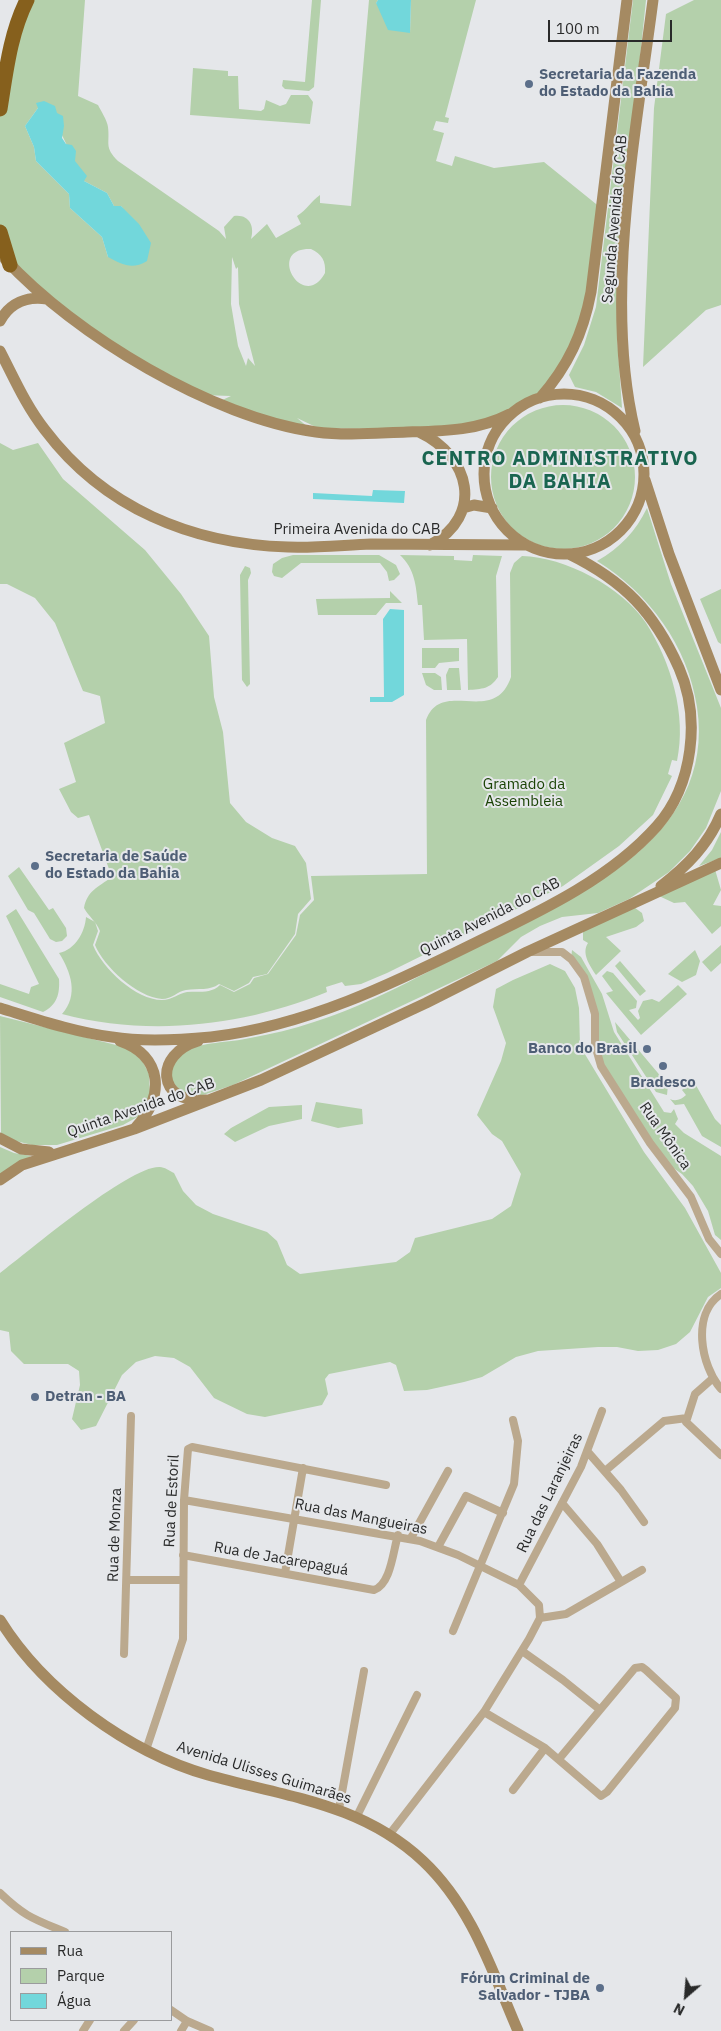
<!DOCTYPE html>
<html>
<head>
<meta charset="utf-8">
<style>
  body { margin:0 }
  #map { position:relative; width:721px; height:2031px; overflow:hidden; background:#e5e7ea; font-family:"IBM Plex Sans",sans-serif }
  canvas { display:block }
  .legend { position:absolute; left:10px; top:1931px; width:162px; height:90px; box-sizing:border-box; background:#e5e7ea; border:1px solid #9a9b9d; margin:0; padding:6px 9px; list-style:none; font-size:15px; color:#292a2a }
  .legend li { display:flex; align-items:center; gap:10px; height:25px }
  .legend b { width:25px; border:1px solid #9a9b9d }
  .north { position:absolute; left:661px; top:1971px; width:50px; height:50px; -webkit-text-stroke:4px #e5e7ea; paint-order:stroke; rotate:207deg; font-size:14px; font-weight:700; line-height:20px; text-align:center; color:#292a2a }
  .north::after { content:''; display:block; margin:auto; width:18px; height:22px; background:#292a2a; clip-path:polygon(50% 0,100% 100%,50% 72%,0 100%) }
  .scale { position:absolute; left:548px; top:20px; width:124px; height:22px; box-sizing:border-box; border:2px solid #292a2a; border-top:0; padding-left:6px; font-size:15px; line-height:18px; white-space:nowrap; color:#292a2a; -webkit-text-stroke:4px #e5e7ea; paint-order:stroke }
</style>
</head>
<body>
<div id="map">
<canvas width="721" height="2031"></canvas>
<ul class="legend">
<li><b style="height:6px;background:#a58a62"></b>Rua</li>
<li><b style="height:14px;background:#b4d0ab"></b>Parque</li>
<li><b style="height:14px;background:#72d7db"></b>Água</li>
</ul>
<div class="north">N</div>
<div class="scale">100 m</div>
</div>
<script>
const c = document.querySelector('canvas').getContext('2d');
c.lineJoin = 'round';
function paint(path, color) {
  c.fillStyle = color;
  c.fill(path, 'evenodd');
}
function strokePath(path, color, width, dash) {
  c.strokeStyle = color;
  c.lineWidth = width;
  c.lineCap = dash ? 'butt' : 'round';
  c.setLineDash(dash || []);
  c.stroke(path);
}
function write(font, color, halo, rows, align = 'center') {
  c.font = font + ' "IBM Plex Sans",sans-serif';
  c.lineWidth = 4;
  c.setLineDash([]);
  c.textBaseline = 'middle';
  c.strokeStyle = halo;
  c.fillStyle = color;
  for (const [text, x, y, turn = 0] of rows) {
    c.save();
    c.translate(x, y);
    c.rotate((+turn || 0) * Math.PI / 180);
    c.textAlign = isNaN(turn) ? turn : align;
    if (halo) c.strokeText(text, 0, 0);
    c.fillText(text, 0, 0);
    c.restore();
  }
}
paint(new Path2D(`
  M 27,0 L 85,0 L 78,96 L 98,105 C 101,111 107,120 108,127 C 110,144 104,147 118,161 L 219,231 L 226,239 L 224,227 L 234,216 C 249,214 255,226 251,239 L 267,224 L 276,238 L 301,224 L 297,216 C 307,210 311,201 320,195 L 320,203 L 351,206 L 369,0 L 378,0 L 376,3 L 410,33 L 411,0 L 476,0 L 445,117 L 449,118 L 448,123 L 436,121 L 433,130 L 444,133 L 436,161 L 452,166 L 455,156 L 494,168 L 544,162 L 601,208 L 586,319 L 540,398 L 524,404 L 510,414 L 451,430 L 318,428 L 297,418 L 314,432 L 218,402 L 231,396 L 202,395 L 129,356 L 25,280 L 0,232 L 0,109 ZM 38,108 L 61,133 L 84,181 L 107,193 L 114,206 L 121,206 L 128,215 L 108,257 L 102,237 L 70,208 L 69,194 L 36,161 L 34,147 L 25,126 ZM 311,249 C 322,254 326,261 325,273 C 303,313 265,247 311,249 ZM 232,257 L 236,269 L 238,267 L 239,304 L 255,366 L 248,358 L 246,366 L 238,346 L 231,304 Z
  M 312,0 L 321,0 L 314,87 L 309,91 L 285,89 L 282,86 L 283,80 L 305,82 Z
  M 633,0 L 646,0 L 617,276 L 617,336 L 622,408 L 596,392 L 575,387 L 569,375 L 584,345 L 596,307 Z
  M 694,0 L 721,0 L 721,305 L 706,310 L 643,367 L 654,108 L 666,14 Z
  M 193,68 L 228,71 L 228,76 L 238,76 L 239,109 L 261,111 L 264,109 L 266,100 L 280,106 L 286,104 L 291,95 L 308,95 L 313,102 L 310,124 L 190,115 Z
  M491 477a72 72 0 1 1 144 0a72 72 0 1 1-144 0Z
  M 0,443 L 13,450 L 38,443 L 63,479 L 145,550 L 181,594 L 209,636 L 214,697 L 223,732 L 230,803 L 246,822 L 272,838 L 295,846 L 306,863 L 311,899 L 298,914 L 295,934 L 267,974 L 253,977 L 249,983 L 234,991 L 219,984 C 210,991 198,988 186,990 C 178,991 172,999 162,999 C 137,997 104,967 95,945 L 100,931 C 96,921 89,917 84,908 C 87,891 98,887 112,877 L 89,815 L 78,818 L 71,812 L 59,789 L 76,782 L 64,743 L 105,723 L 100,696 L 83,691 L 55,623 L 35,598 L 7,584 L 0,584 Z
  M 647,508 L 671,584 L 721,708 L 721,791 L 706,828 L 690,851 L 669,872 L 629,899 L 598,913 L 562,917 L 540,926 L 521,937 L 497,961 L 233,1085 L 197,1097 L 184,1095 L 172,1081 L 172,1067 C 175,1063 179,1056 183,1053 C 200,1041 230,1043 250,1038 C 272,1034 293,1029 314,1022 C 371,1004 423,974 476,947 C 572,899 717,841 697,707 C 688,646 649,593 597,561 C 620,548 636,531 647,508 Z
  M 293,555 L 379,555 L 396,565 L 400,574 L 394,580 L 389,581 L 387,572 L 380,563 L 301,563 L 282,578 L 274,576 L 272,572 L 273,564 L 282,558 Z
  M 400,555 L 454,556 L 454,560 L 472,561 L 473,555 L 502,556 L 496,576 L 498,677 C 490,689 482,689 468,690 L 467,639 L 424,640 L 422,605 L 418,605 C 416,586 415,569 400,555 Z
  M 522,556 C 565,557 622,587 646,623 C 671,662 687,715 677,761 L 672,760 L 668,774 L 672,776 L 653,815 L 619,846 L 563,886 L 387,973 L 361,984 L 345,986 L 342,982 L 326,987 L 327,992 C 244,1026 150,1037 62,1014 C 79,995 71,972 59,953 C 75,950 85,932 86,917 L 95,922 L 98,931 L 93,945 C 102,968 136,1000 162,1000 C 172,1000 179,993 187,992 C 199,991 211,994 220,985 L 234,992 L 250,984 L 254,978 L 268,974 L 296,935 L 300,915 L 314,900 L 311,876 L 427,874 L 426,720 C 442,677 494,727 511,677 L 510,573 L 514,563 Z
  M 245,566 L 250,568 L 251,573 L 248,580 L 250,684 L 247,687 L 242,680 L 240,575 Z
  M 721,589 L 721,644 L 718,642 L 700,599 Z
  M 390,591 L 402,603 L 386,603 L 376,615 L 318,615 L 316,599 L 390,598 Z
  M 422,648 L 459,648 L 459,661 L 439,663 L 435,668 L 422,668 Z
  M 449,668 L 459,668 L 461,690 L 447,690 L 446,675 Z
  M 422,673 L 435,673 L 441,677 L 442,690 L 434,690 L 426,685 Z
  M 721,832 L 721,858 L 699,866 L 712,850 Z
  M 714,866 L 721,890 L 713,905 L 721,906 L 721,926 L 712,934 L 685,902 L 674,903 L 659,896 Z
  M 19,867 L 49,910 L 53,908 L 66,928 L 67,936 L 62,941 L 56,942 L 50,939 L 34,913 L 28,910 L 8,876 Z
  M 631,905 L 642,913 L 644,921 L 636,927 L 606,937 L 621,951 L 596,975 C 590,966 581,953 588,943 L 583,940 L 583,931 Z
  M 16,909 L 59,979 C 60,994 57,1005 43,1012 L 0,997 L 0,984 L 29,994 L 31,987 L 39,984 L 6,916 Z
  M 721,945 L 721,963 L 711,972 L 702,962 Z
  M 572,950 L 581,957 L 602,994 L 614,1032 L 664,1112 L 671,1113 L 674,1109 L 678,1119 L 675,1124 L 684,1133 L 721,1156 L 721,1240 L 715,1235 L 708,1211 L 693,1186 L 682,1174 L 660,1159 L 601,1066 L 592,1001 L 571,959 Z
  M 695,950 L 700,961 L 696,975 L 682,982 L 668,974 Z
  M 620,961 L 646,991 L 640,996 L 615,966 Z
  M 550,964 L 565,971 L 575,988 L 579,1008 L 580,1046 L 644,1152 L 685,1208 L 721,1273 L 721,1288 L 708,1297 L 690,1332 L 676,1344 L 658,1350 L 638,1351 L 617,1347 L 598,1347 L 538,1351 L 516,1357 L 482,1377 L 464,1382 L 427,1390 L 404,1391 L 396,1365 L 390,1362 L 329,1374 L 325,1379 L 328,1394 L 322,1405 L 265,1417 L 247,1414 L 214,1398 L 190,1367 L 174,1358 L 155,1356 L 136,1362 L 122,1375 L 96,1426 L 81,1430 L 72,1419 L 80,1385 L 79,1371 L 68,1364 L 24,1364 L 11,1351 L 9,1332 L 0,1330 L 0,1273 C 28,1252 130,1165 160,1167 C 164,1167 170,1171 174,1173 L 183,1191 L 196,1205 L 213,1214 L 267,1232 L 277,1241 L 287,1265 L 300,1274 L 396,1262 L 410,1252 L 415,1238 L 492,1219 L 511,1206 L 521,1174 L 502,1141 L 492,1134 L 477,1115 L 501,1061 L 506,1043 L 493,1007 L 496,989 L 513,980 Z
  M 607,971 L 613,973 L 637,1001 L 636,1008 L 629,1010 L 638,1020 L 640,1018 L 638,1011 L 643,1001 L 652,999 L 659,1002 L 678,985 L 687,994 L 641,1035 L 606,993 L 613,991 L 602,976 Z
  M 0,1016 L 128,1048 L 143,1062 L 149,1074 L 150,1096 L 141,1115 L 123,1125 L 57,1145 L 32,1145 L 16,1141 L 1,1133 Z
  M 615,1022 L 668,1085 L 667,1095 L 656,1092 L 617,1032 Z
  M 693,1080 L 715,1119 L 721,1125 L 721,1147 L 702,1136 L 684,1104 L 675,1105 L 670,1099 C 676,1102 682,1099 686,1095 L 682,1090 Z
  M 316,1102 L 362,1109 L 363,1124 L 338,1128 L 311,1121 Z
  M 302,1105 L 302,1119 L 269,1126 L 235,1142 L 224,1134 L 231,1128 L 269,1107 Z
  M 0,1147 L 14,1153 L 31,1156 L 0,1174 Z`), '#b4d0ab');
paint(new Path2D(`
  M 378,0 L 411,0 L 410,33 L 388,30 L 376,3 Z
  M 44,101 L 55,106 L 57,113 L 63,116 L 64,126 L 62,138 L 66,144 L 72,145 L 76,151 L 75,161 L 87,176 L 84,181 L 107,193 L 114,206 L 121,206 L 139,224 L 151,243 L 147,261 C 132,270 123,265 108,257 L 102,237 L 70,208 L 69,194 L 36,161 L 34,147 L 25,126 L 38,108 L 36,103 Z
  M 373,490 L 405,491 L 404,503 L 313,499 L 313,493 L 372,496 Z
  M 390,609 L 404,610 L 404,695 L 392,702 L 370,702 L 370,697 L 384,697 L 383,619 Z`), '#72d7db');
strokePath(new Path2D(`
  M 532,952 L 562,952 L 571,959 L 584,977 L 595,1014 L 595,1045 L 601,1066 L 650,1143 L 691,1197 L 709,1239 L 721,1254
  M 721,1294 C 691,1314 701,1366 721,1389
  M 712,1379 L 695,1394 L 686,1422 L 721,1455
  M 587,1451 L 621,1490 L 644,1522
  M 605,1471 L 664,1421 L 687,1418
  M 184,1500 L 420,1541 L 458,1555 L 519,1585 L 539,1605 L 540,1618 L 529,1639 L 484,1712 L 389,1835
  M 562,1503 L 597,1544 L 621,1582
  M 411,1538 L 448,1471
  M 438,1547 L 466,1496 L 503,1513
  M 183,1555 L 374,1590 C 391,1584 393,1551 398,1535
  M 285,1573 L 303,1468
  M 127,1580 L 183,1580
  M 519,1585 L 581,1467 L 602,1411
  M 540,1618 L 566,1614 L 642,1570
  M 453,1631 L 514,1484 L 518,1441 L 513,1420
  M 522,1651 L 563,1680 L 599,1709
  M 124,1654 L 131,1416
  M 484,1712 L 545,1748 L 601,1796 L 607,1792 L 675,1708 L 676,1698 L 646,1670 L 642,1667 L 635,1668 L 559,1759
  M 146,1750 L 183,1639 L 184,1500 L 188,1449 L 192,1447 L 386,1485
  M 513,1790 L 545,1748
  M 339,1809 L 364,1671
  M 357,1816 L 417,1695
  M 0,1893 C 25,1917 34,1919 65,1932
  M 171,2010 L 187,2021 L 210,2031
  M 83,2031 L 90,2020
  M 124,2031 L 134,2020
  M 181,2031 L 187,2021`), '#bba98e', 8);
strokePath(new Path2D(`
  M 5,259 C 75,335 213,418 316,432 C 346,436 377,433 407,432 C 443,431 477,431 510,414
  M 0,321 C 10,303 27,296 47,299
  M 0,351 C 14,378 26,406 45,430 C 104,508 191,544 288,547 C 316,548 344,545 371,544 C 423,544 475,545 526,545
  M484 474a80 80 0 1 1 160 0a80 80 0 1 1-160 0Z
  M 540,398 C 568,366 583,334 591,292 L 627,0
  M 635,431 C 603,300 636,133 653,0
  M 419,432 C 470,456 485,515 430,545
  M 645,480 L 669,554 L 721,690
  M 463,508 L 474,505 L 492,508
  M 661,886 C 687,866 708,845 721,814
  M 0,1008 C 36,1019 74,1032 112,1037 C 143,1042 179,1040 211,1037 C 306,1026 392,984 477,942 C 539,912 610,879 657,826 C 693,785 701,718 679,668 C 654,612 624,581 569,554
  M 120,1041 C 163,1056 165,1097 136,1127
  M 198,1041 C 154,1054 156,1104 206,1100
  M 0,1138 L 21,1149 L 49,1152
  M 0,1180 L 22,1165 L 134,1129 L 261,1080 L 426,1003 L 527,952 L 721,863
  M 0,1620 C 44,1691 128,1752 208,1775 C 286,1797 361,1803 423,1861 C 472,1907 492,1971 518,2031`), '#a58a62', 11);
strokePath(new Path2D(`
  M 0,109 C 6,72 10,34 27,0
  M 0,232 L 10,265`), '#86601d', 15);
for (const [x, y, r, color] of [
  [529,84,5,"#5c6f8a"],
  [35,866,5,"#5c6f8a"],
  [647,1049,5,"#5c6f8a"],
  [663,1066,5,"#5c6f8a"],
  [35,1397,5,"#5c6f8a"],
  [600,1988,5,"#5c6f8a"]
]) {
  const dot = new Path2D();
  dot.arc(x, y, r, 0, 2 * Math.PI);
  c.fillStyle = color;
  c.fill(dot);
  strokePath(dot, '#e5e7ea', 2);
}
write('bold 15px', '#4e5e75', '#e5e7ea', [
  ["Secretaria da Fazenda",539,75],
  ["do Estado da Bahia",539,92],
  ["Secretaria de Saúde",45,857],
  ["do Estado da Bahia",45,874],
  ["Banco do Brasil",637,1049,"right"],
  ["Bradesco",663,1083,"center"],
  ["Detran - BA",45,1397],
  ["Fórum Criminal de",590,1979,"right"],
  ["Salvador - TJBA",590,1996,"right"]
], 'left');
write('15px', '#292a2a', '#e5e7ea', [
  ["Segunda Avenida do CAB",615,219,-85],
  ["Primeira Avenida do CAB",357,530],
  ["Quinta Avenida do CAB",490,917,-27],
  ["Quinta Avenida do CAB",141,1108,-19],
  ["Rua Mônica",665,1136,55],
  ["Rua das Laranjeiras",550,1493,-64],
  ["Rua de Estoril",172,1501,-87],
  ["Rua das Mangueiras",361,1517,11],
  ["Rua de Monza",115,1535,-88],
  ["Rua de Jacarepaguá",281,1559,10],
  ["Avenida Ulisses Guimarães",264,1773,17]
]);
write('15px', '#1a4305', '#e5e7ea', [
  ["Gramado da",524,785],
  ["Assembleia",524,802]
]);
c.letterSpacing = '1px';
write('bold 20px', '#1a6550', '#e5e7ea', [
  ["CENTRO ADMINISTRATIVO",560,459],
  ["DA BAHIA",560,482]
]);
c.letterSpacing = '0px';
</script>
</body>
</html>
